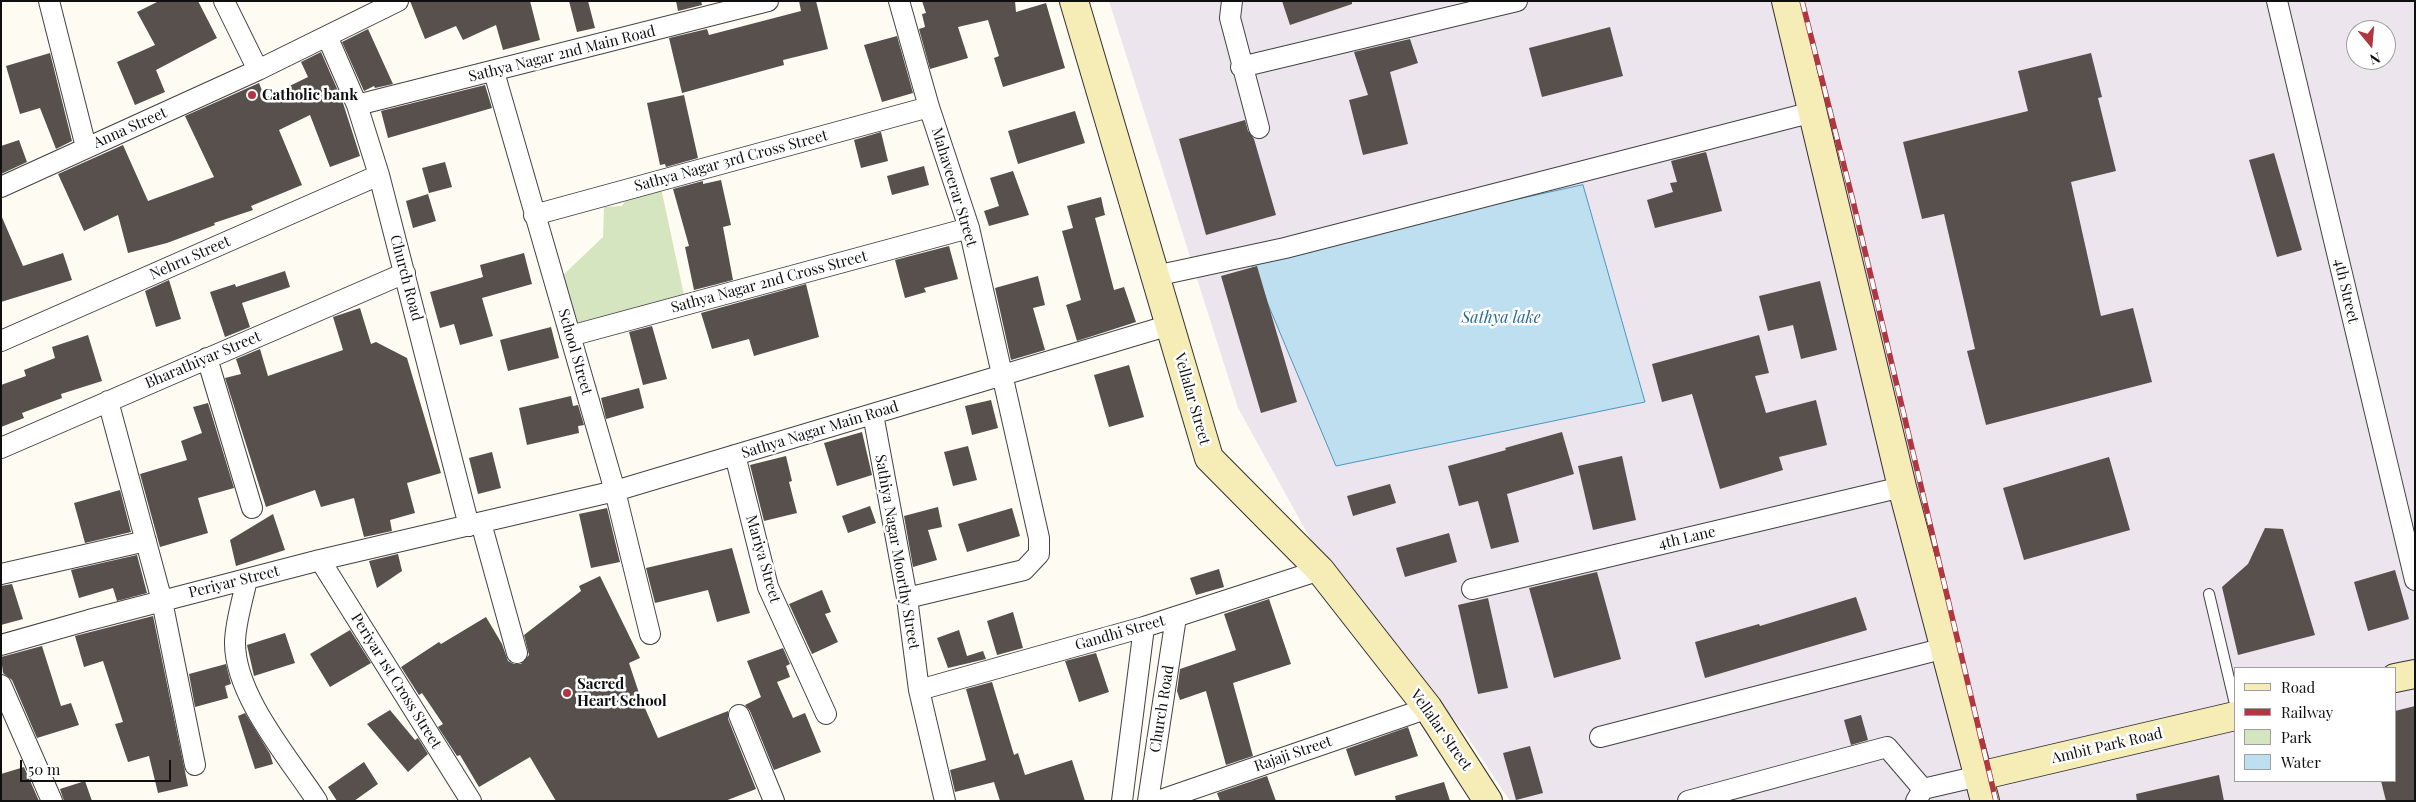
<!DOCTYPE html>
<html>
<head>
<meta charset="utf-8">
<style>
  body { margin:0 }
  #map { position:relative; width:2416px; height:802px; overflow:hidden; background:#fefbf3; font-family:"Playfair Display",serif }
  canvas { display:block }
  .frame { position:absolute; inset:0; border:2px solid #0f0f0f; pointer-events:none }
  .legend { position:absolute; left:2234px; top:667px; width:162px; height:115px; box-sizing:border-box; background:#fff; border:1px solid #9f9f9f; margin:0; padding:6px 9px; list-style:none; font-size:15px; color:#0f0f0f }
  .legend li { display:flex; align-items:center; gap:10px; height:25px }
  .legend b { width:25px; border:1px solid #9f9f9f }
  .north { position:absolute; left:2346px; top:20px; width:50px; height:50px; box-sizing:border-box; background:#fff; border:1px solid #9f9f9f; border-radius:50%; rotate:163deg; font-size:14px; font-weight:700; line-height:20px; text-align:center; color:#0f0f0f }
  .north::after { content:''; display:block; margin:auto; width:18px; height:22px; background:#b03641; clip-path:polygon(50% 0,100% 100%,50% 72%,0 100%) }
  .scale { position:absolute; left:20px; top:760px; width:151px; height:22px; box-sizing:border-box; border:2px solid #0f0f0f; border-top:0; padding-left:6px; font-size:15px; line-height:18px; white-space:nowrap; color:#0f0f0f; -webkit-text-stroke:4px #fff; paint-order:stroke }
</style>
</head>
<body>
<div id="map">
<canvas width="2416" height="802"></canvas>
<div class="frame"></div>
<ul class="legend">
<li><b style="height:6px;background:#f6ecb6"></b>Road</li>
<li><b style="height:6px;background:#b03641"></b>Railway</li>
<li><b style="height:14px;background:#d5e5c0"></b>Park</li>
<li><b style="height:14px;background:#bddff0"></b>Water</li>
</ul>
<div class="north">N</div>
<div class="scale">50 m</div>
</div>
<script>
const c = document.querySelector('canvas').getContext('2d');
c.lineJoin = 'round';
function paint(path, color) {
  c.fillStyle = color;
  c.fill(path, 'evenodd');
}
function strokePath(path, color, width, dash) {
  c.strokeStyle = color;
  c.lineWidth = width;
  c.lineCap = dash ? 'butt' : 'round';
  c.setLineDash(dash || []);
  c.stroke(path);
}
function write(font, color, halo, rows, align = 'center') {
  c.font = font + ' "Playfair Display",serif';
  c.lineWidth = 5;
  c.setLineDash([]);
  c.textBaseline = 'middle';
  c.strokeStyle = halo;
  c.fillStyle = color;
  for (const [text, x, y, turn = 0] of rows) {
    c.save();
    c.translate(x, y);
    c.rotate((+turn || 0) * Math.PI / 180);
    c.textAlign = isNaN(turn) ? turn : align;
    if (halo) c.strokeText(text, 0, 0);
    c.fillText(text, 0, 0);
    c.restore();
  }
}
paint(new Path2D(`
  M 1109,1 L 2415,1 L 2415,801 L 1510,801 L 1467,736 L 1311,540 L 1238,408 ZM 2356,30 L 2386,30 L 2386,60 L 2356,60 ZM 2235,668 L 2395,668 L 2395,781 L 2235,781 Z`), '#ece5ed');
paint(new Path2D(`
  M 661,188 L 684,295 L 573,324 L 560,278 L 603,237 L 604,207 L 622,206 L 628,196 Z`), '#d5e5c0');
const water = new Path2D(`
  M 1583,185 L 1645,402 L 1336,466 L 1249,259 Z`);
paint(water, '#bddff0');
strokePath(water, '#4c96bf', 1);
paint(new Path2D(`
  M 159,1 L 198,1 L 217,38 L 156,70 L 165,92 L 135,105 L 117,62 L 155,45 L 137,12 Z
  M 410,1 L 530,1 L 540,40 L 503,50 L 496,25 L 463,40 L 456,26 L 425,39 Z
  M 569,1 L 588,1 L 595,28 L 577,32 Z
  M 676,1 L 701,1 L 702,5 L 678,11 Z
  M 799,1 L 816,1 L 828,49 L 783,60 L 784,65 L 682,93 L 669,38 L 707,29 L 709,35 L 801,11 Z
  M 922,1 L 1015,1 L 1016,12 L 1046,3 L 1065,68 L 1003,87 L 994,58 L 999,56 L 988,20 L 958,27 L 968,58 L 930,69 L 919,29 L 925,27 L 922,14 L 926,13 Z
  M 1282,1 L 1352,1 L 1352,4 L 1290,25 Z
  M 1610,27 L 1623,76 L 1542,97 L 1529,48 Z
  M 368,29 L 393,84 L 375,88 L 374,86 L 364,91 L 342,42 Z
  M 897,36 L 913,93 L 882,102 L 864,45 Z
  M 1410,39 L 1418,63 L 1390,72 L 1408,144 L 1363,155 L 1349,100 L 1368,95 L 1354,52 Z
  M 321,52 L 342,100 L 360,156 L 330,167 L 310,115 L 279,130 L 302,185 L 251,206 L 253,210 L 214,223 L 215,225 L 167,243 L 128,253 L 118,215 L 84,231 L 58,174 L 123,145 L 148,201 L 214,177 L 185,116 L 259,83 L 265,98 L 308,77 L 301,62 Z
  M 50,53 L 72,141 L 56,149 L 40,108 L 20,114 L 6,66 Z
  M 2091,53 L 2102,97 L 2098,98 L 2116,171 L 2071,182 L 2101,316 L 2133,308 L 2152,382 L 1986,425 L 1967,351 L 1975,349 L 1944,214 L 1922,219 L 1903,142 L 2028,111 L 2018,71 Z
  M 485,85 L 492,108 L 388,138 L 381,111 Z
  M 684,95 L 698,158 L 666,167 L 665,164 L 660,165 L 647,103 Z
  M 1075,111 L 1085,143 L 1018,164 L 1008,131 Z
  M 1245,120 L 1248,131 L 1254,139 L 1276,215 L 1206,235 L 1179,139 Z
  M 881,132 L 888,161 L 861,168 L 854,140 Z
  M 19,140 L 27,162 L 1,174 L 1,146 Z
  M 1706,152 L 1722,211 L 1655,228 L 1647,200 L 1673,192 L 1670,183 L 1677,182 L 1671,161 Z
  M 2274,153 L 2302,250 L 2277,257 L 2249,160 Z
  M 445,162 L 452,187 L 429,193 L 422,168 Z
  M 924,166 L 929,185 L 892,195 L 887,176 Z
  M 1013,171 L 1029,215 L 989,226 L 984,211 L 999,206 L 990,178 Z
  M 721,180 L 731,225 L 723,227 L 733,280 L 694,290 L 685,247 L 689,246 L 673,189 L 703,181 L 703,184 Z
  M 428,194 L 436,221 L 413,228 L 406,201 Z
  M 1101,197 L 1105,215 L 1095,218 L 1114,290 L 1124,287 L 1136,322 L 1077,341 L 1066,305 L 1081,300 L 1062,231 L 1073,228 L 1067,206 Z
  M 1,215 L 23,266 L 63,253 L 72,280 L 1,302 Z
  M 949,246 L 958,279 L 924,288 L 926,292 L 905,298 L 895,260 Z
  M 524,253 L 532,284 L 482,298 L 493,336 L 460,345 L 454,324 L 440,328 L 430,292 L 483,277 L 480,265 Z
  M 1257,266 L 1297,402 L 1261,413 L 1221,276 Z
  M 285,271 L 290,287 L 242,303 L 250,327 L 225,337 L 210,292 L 235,284 L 236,287 Z
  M 1038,276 L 1045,305 L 1033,308 L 1045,350 L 1011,360 L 995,288 Z
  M 169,280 L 181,319 L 156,327 L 145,291 Z
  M 1820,281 L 1837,350 L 1801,359 L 1793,325 L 1768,331 L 1759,296 Z
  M 806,284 L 819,337 L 754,356 L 749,339 L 712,349 L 701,313 Z
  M 360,308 L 371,344 L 376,342 L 407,358 L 441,473 L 407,483 L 415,513 L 390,520 L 392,531 L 364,537 L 354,498 L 321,507 L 315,490 L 266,507 L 225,378 L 241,374 L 236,359 L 260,349 L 268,376 L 343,350 L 333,317 Z
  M 652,326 L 667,379 L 643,385 L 629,332 Z
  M 551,327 L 559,358 L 508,371 L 500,340 Z
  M 88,335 L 102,381 L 61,394 L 62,398 L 22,413 L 24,418 L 1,427 L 1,385 L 26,376 L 24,370 L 55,358 L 52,347 Z
  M 1759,335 L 1769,373 L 1755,376 L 1766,413 L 1816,400 L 1827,445 L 1779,457 L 1783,470 L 1720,489 L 1692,394 L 1662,402 L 1652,364 Z
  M 1129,365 L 1144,417 L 1109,427 L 1094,375 Z
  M 639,388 L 644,408 L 606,419 L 601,398 Z
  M 571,396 L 573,406 L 578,405 L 584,425 L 578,426 L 579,433 L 527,445 L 519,408 Z
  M 991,400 L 998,428 L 972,435 L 965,406 Z
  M 208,403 L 234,488 L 198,498 L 208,533 L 160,547 L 140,474 L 187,460 L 181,441 L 202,433 L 193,407 Z
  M 862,432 L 872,475 L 837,486 L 824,443 Z
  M 1562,432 L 1574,474 L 1507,494 L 1519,542 L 1491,549 L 1478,501 L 1459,506 L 1448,466 L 1506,450 L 1505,448 Z
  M 968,446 L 977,480 L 953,486 L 944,452 Z
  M 492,452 L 501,488 L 478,494 L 469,458 Z
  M 786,456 L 792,481 L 789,482 L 797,513 L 764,521 L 750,465 Z
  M 1622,456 L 1636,520 L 1593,530 L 1578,466 Z
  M 2109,457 L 2130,530 L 2024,560 L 2003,488 Z
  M 1390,484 L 1396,503 L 1353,516 L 1347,496 Z
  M 120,490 L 131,532 L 85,543 L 74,503 Z
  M 870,506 L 876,523 L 848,533 L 842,516 Z
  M 938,507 L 942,527 L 928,530 L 937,560 L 913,567 L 904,516 Z
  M 607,508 L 620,562 L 591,568 L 579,514 Z
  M 1012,508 L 1020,536 L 967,552 L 958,524 Z
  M 273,514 L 285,550 L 236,566 L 230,540 Z
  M 2265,528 L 2283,529 L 2315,635 L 2238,655 L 2222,587 L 2248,564 Z
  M 1449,533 L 1457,562 L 1405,577 L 1396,548 Z
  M 732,548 L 750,613 L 717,622 L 708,590 L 655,603 L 646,568 Z
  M 398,554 L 402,571 L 377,588 L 369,561 Z
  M 137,555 L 147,593 L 117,601 L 113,588 L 79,598 L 71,570 Z
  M 1219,569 L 1224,587 L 1196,595 L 1190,578 Z
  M 2395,570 L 2409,619 L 2368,631 L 2354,582 Z
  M 1597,572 L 1621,659 L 1554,678 L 1529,588 Z
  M 600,576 L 640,658 L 629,663 L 641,699 L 658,738 L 728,711 L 728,719 L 756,789 L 725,801 L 556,801 L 530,757 L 479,787 L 460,755 L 457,756 L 438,727 L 443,724 L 422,693 L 419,695 L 401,667 L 439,642 L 441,644 L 486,617 L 502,644 L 508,661 L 514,664 L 521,664 L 529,655 L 524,635 L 581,591 L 579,586 Z
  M 12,584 L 23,619 L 1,625 L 1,586 Z
  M 822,590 L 831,612 L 825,614 L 838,642 L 812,654 L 789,604 Z
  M 1856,597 L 1867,630 L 1705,678 L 1695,642 L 1759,624 L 1760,626 Z
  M 1488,598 L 1508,688 L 1478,694 L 1458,605 Z
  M 1269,599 L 1291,664 L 1233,683 L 1253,756 L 1226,765 L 1206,691 L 1180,700 L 1177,691 L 1180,669 L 1236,650 L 1224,614 Z
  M 1013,612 L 1023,648 L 997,655 L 987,621 Z
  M 153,616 L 188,786 L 158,793 L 149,756 L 128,762 L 115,724 L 123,722 L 103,661 L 84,667 L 75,636 Z
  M 350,630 L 371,663 L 330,687 L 310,654 Z
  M 959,630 L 967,656 L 983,651 L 986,659 L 948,668 L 937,638 Z
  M 285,633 L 295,663 L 254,676 L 247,645 Z
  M 42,646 L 61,706 L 71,703 L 79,725 L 37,738 L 12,680 L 3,673 L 1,657 Z
  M 783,648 L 790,664 L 786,666 L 790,677 L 777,682 L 793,718 L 805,713 L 821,752 L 774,770 L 750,711 L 745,705 L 761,697 L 747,661 Z
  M 1096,653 L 1109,692 L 1079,702 L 1065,661 Z
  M 226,664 L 231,684 L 225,686 L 228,698 L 195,707 L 189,674 Z
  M 992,682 L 1014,755 L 1018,753 L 1025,775 L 1072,760 L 1085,801 L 1000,801 L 994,782 L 955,792 L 950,770 L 986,760 L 966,689 Z
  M 2415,706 L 2415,801 L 2386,801 L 2381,781 L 2395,781 L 2395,711 Z
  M 390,710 L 415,740 L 418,738 L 428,754 L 408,772 L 367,724 Z
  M 245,713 L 270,754 L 273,764 L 255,769 L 238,716 Z
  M 1861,715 L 1868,740 L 1851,745 L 1844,720 Z
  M 1408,727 L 1418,756 L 1355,776 L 1346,749 Z
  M 1530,746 L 1543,793 L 1516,800 L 1503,753 Z
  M 364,762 L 378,784 L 354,801 L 337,801 L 328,787 Z
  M 24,767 L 39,801 L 1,801 L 1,774 Z
  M 2219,775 L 2224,801 L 2137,801 L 2136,794 Z
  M 1267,776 L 1276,801 L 1220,801 L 1217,793 Z
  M 85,781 L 92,801 L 64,801 L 60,789 Z
  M 1444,782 L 1450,801 L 1396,801 L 1395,796 Z`), '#57504d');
const lane = new Path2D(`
  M 2209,594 L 2235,704`);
const street = new Path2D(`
  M 49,1 L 86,147
  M 224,1 L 258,70
  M 899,1 L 929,107 L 969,228 L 1039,538 L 1039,554 L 1024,570 L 907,598
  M 1232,1 L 1230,18 L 1259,128
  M 2277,1 L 2415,580
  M 327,36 L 357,105 L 379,175 L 469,526
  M 1241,67 L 1517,1
  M 494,72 L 615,491 L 650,634
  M 357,105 L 768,1
  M 1,187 L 258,70 L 398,1
  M 534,215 L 929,107
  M 1155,276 L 1285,248 L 1813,112
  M 570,336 L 969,228
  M 1,341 L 379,175
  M 207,358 L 252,508
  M 108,401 L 162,601 L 195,765
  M 873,414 L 907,598 L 919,690 L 945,801
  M 1,448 L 405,273
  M 735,455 L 768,587 L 826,714
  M 481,523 L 517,653
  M 320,560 L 471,801
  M 1,574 L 146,541
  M 247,579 C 243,599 235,623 235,643 C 235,696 289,758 317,801
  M 1472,589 L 1902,487
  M 1,645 L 89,620 L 320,560 L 615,491 L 1170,325
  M 1,685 L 52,801
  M 919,690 L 1144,627 L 1320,570
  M 739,715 L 774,801
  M 1600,737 L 1945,648
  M 1122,801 L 1144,627
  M 1148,801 L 1176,617
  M 1158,801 L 1428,708
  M 1688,801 L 1887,747 L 1923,789
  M 1916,801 L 1923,789 L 1979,776`);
const secondary = new Path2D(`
  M 1074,1 L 1209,458 L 1320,570 L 1428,708 L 1488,801
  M 1786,1 L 1902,487 L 1985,801
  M 2395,678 L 2415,674
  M 1979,776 L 2235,716`);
strokePath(lane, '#424242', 12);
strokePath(street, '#424242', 22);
strokePath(secondary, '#313131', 30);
strokePath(lane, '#fff', 10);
strokePath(street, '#fff', 20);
strokePath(secondary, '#f6ecb6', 28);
const rail = new Path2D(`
  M 1802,1 L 1853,201 L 1996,801`);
strokePath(rail, '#b03641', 5.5);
strokePath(rail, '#fff', 4, [11]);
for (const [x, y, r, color] of [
  [252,95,5,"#b03641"],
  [567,693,5,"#b03641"]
]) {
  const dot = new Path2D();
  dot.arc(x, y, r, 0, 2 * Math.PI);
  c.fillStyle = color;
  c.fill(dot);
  strokePath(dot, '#fff', 2);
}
write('15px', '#0f0f0f', '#fff', [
  ["Sathya Nagar 2nd Main Road",562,54,-14],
  ["Anna Street",130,128,-24],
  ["Sathya Nagar 3rd Cross Street",731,161,-15],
  ["Mahaveerar Street",954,187,73],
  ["Nehru Street",190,258,-24],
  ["Church Road",406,278,75],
  ["Sathya Nagar 2nd Cross Street",769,282,-15],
  ["4th Street",2346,291,77],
  ["School Street",575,352,74],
  ["Bharathiyar Street",203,360,-23],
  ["Vellalar Street",1192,399,74],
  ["Sathya Nagar Main Road",820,430,-17],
  ["4th Lane",1687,538,-13],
  ["Sathiya Nagar Moorthy Street",897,552,80],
  ["Mariya Street",763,559,74],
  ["Periyar Street",234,582,-14],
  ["Gandhi Street",1120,633,-16],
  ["Periyar 1st Cross Street",396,681,58],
  ["Church Road",1162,709,-81],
  ["Vellalar Street",1441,730,55],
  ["Ambit Park Road",2107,746,-13],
  ["Rajaji Street",1293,754,-19]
]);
write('bold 15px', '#0f0f0f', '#fff', [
  ["Catholic bank",262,95],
  ["Sacred",577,684],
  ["Heart School",577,701]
], 'left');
write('italic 16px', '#266994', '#fff', [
  ["Sathya lake",1501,318]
]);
</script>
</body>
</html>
